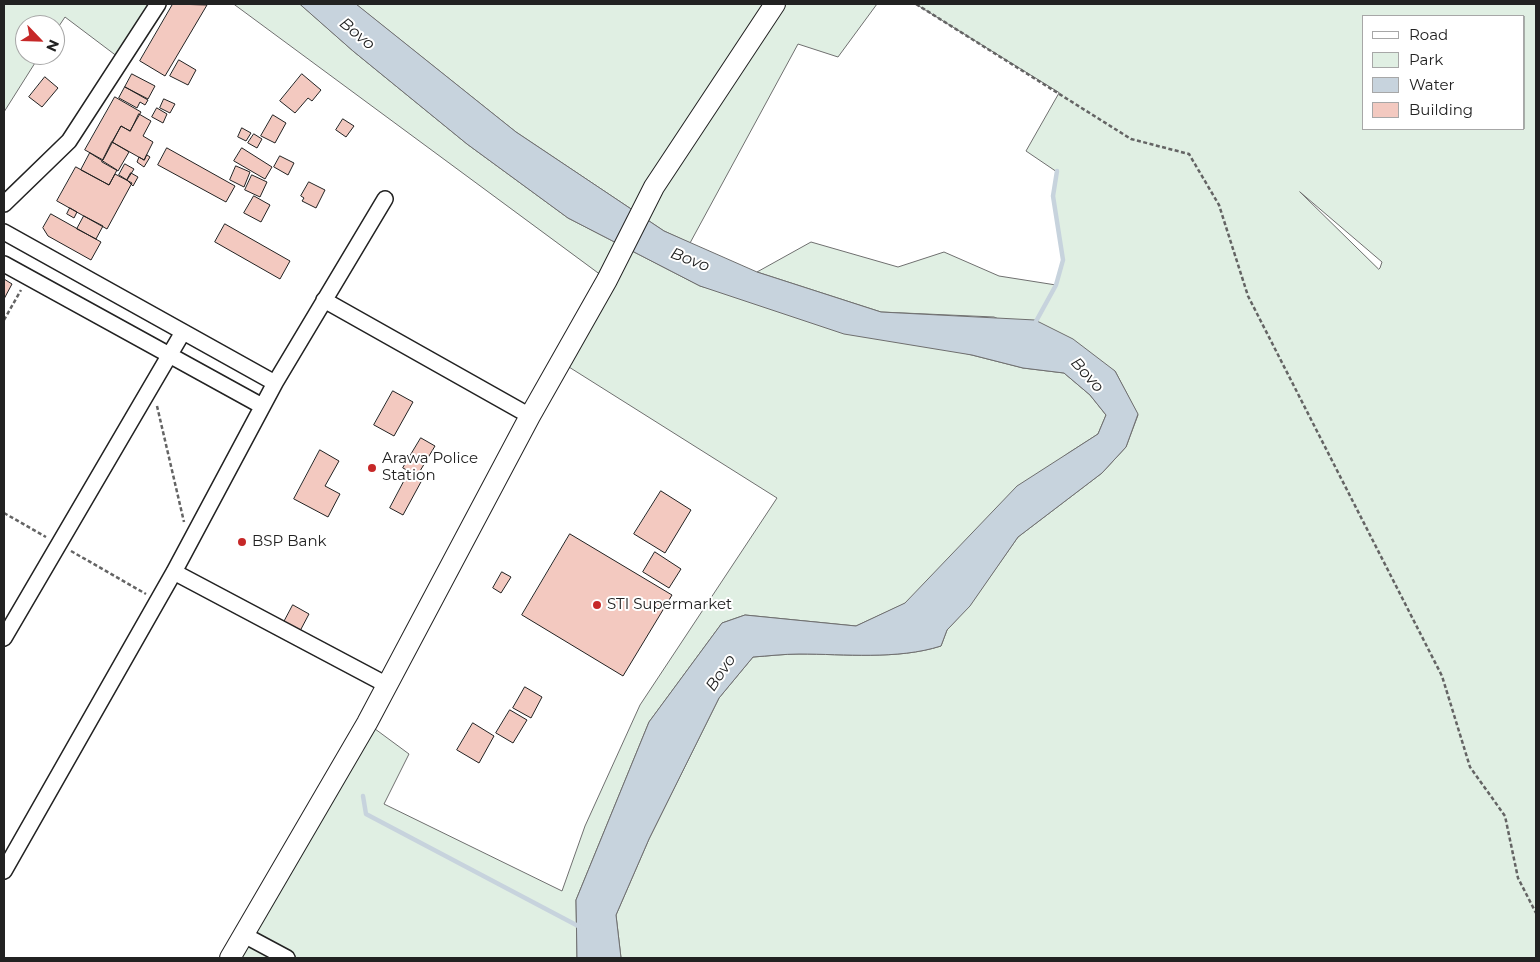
<!DOCTYPE html>
<html>
<head>
<meta charset="utf-8">
<style>
  body { margin:0 }
  #map { position:relative; width:1540px; height:962px; overflow:hidden; background:#fff; font-family:Montserrat,sans-serif }
  canvas { display:block }
  .frame { position:absolute; inset:0; border:5px solid #222; pointer-events:none }
  .legend { position:absolute; left:1362px; top:15px; width:162px; height:115px; box-sizing:border-box; background:#fff; border:1px solid #a7a7a7; margin:0; padding:6px 9px; list-style:none; font-size:15px; color:#222 }
  .legend li { display:flex; align-items:center; gap:10px; height:25px }
  .legend b { width:25px; border:1px solid #a7a7a7 }
  .north { position:absolute; left:15px; top:15px; width:50px; height:50px; box-sizing:border-box; background:#fff; border:1px solid #a7a7a7; border-radius:50%; rotate:114deg; font-size:14px; font-weight:700; line-height:20px; text-align:center; color:#222 }
  .north::after { content:''; display:block; margin:auto; width:18px; height:22px; background:#c62828; clip-path:polygon(50% 0,100% 100%,50% 72%,0 100%) }
</style>
</head>
<body>
<div id="map">
<canvas width="1540" height="962"></canvas>
<div class="frame"></div>
<ul class="legend">
<li><b style="height:6px;background:#fff"></b>Road</li>
<li><b style="height:14px;background:#e0efe3"></b>Park</li>
<li><b style="height:14px;background:#c7d3dd"></b>Water</li>
<li><b style="height:14px;background:#f3c9c0"></b>Building</li>
</ul>
<div class="north">N</div>
</div>
<script>
const c = document.querySelector('canvas').getContext('2d');
c.lineJoin = 'round';
function paint(path, color) {
  c.fillStyle = color;
  c.fill(path, 'evenodd');
}
function strokePath(path, color, width, dash) {
  c.strokeStyle = color;
  c.lineWidth = width;
  c.lineCap = dash ? 'butt' : 'round';
  c.setLineDash(dash || []);
  c.stroke(path);
}
function write(font, color, halo, rows, align = 'center') {
  c.font = font + ' Montserrat,sans-serif';
  c.lineWidth = 4;
  c.setLineDash([]);
  c.textBaseline = 'middle';
  c.strokeStyle = halo;
  c.fillStyle = color;
  for (const [text, x, y, turn = 0] of rows) {
    c.save();
    c.translate(x, y);
    c.rotate((+turn || 0) * Math.PI / 180);
    c.textAlign = isNaN(turn) ? turn : align;
    if (halo) c.strokeText(text, 0, 0);
    c.fillText(text, 0, 0);
    c.restore();
  }
}
const green = new Path2D(`
  M 4,4 L 158,4 L 122,60 L 65,17 L 55,32 L 55,25 L 25,25 L 25,55 L 40,55 L 4,112 Z
  M 234,4 L 300,4 L 353,51 L 467,144 L 568,218 L 700,286 L 1023,368 L 1064,373 L 1090,395 L 1106,415 L 1098,434 L 1067,454 L 950,558 L 906,603 L 856,626 L 745,615 L 722,623 L 649,722 L 576,900 L 577,958 L 230,958 L 367,723 L 409,754 L 384,804 L 562,891 L 585,826 L 640,705 L 777,498 L 561,362 L 607,280 Z
  M 356,4 L 877,4 L 838,57 L 798,44 L 690,243 L 664,231 L 516,132 Z
  M 916,4 L 1536,4 L 1536,958 L 621,958 L 616,915 L 649,839 L 719,698 L 753,657 C 768,656 784,654 799,654 C 845,654 897,660 941,646 L 947,630 L 970,605 L 1018,537 L 1102,473 L 1126,447 L 1138,415 L 1115,371 L 994,317 L 881,312 L 757,272 L 811,242 L 898,267 L 944,252 L 999,276 L 1056,285 L 1063,260 L 1053,196 L 1057,172 L 1026,151 L 1059,93 ZM 1364,16 L 1524,16 L 1524,129 L 1364,129 ZM 1300,192 L 1382,262 L 1380,268 L 1379,269 Z`);
paint(green, '#e0efe3');
strokePath(green, '#6f6f6f', 1);
const water = new Path2D(`
  M 300,4 L 356,4 L 516,132 L 664,231 L 757,272 L 881,312 L 1035,320 L 1073,339 L 1115,371 L 1138,414 L 1126,447 L 1102,473 L 1018,537 L 970,606 L 947,630 L 941,646 C 897,660 845,654 799,654 C 784,654 768,656 753,657 L 719,698 L 649,839 L 616,915 L 621,958 L 577,958 L 576,900 L 649,722 L 722,623 L 745,615 L 856,626 L 905,603 L 1017,486 L 1098,434 L 1106,415 L 1090,395 L 1064,373 L 1023,368 L 972,355 L 844,334 L 700,286 L 568,218 L 467,144 L 353,51 Z`);
paint(water, '#c7d3dd');
strokePath(water, '#6f6f6f', 1);
strokePath(new Path2D(`
  M 1034,325 L 1056,285 L 1063,260 L 1053,196 L 1057,171
  M 363,796 L 366,814 L 580,927`), '#c7d3dd', 4.5);
const building = new Path2D(`
  M 173,4 L 207,5 L 165,76 L 140,61 Z
  M 179,60 L 196,70 L 188,85 L 170,76 Z
  M 132,74 L 155,86 L 148,99 L 125,87 Z
  M 302,74 L 321,90 L 312,101 L 308,98 L 295,113 L 280,101 Z
  M 45,77 L 58,88 L 42,107 L 29,97 Z
  M 125,87 L 148,100 L 145,105 L 140,102 L 137,108 L 119,98 Z
  M 115,97 L 141,112 L 130,131 L 121,126 L 103,160 L 85,150 Z
  M 164,99 L 175,104 L 170,113 L 160,108 Z
  M 157,108 L 167,114 L 163,123 L 152,117 Z
  M 139,114 L 151,121 L 143,136 L 153,142 L 144,160 L 112,142 L 121,126 L 130,131 Z
  M 273,115 L 286,123 L 275,143 L 261,136 Z
  M 343,119 L 354,126 L 346,137 L 336,130 Z
  M 242,128 L 251,133 L 246,141 L 238,137 Z
  M 254,134 L 262,139 L 257,148 L 248,143 Z
  M 112,142 L 129,152 L 118,171 L 102,162 Z
  M 167,148 L 235,186 L 226,202 L 158,165 Z
  M 242,148 L 272,167 L 265,179 L 234,161 Z
  M 90,153 L 117,170 L 109,185 L 81,170 Z
  M 147,155 L 150,157 L 144,167 L 137,162 L 139,157 L 144,160 Z
  M 280,156 L 294,163 L 288,175 L 274,167 Z
  M 125,164 L 134,169 L 127,180 L 119,175 Z
  M 236,166 L 250,172 L 244,187 L 230,180 Z
  M 76,167 L 109,185 L 115,174 L 132,183 L 107,229 L 57,201 Z
  M 131,173 L 138,177 L 133,186 L 127,180 Z
  M 252,175 L 267,182 L 260,197 L 245,190 Z
  M 309,182 L 325,190 L 316,208 L 302,201 L 304,198 L 301,196 Z
  M 254,196 L 270,205 L 261,222 L 244,213 Z
  M 70,208 L 77,212 L 74,218 L 67,214 Z
  M 51,214 L 101,242 L 91,260 L 48,236 L 43,228 Z
  M 84,216 L 103,226 L 96,239 L 77,229 Z
  M 225,224 L 290,261 L 280,279 L 215,242 Z
  M 4,279 L 12,284 L 4,299 Z
  M 393,391 L 413,402 L 394,436 L 374,425 Z
  M 421,438 L 435,446 L 417,476 L 403,468 Z
  M 320,450 L 339,461 L 325,486 L 340,494 L 328,517 L 294,499 Z
  M 409,472 L 422,480 L 403,515 L 390,508 Z
  M 661,491 L 691,510 L 665,553 L 634,534 Z
  M 570,534 L 672,595 L 623,676 L 522,615 Z
  M 655,552 L 681,569 L 669,588 L 643,572 Z
  M 502,572 L 511,577 L 501,593 L 493,588 Z
  M 293,605 L 309,614 L 300,631 L 284,622 Z
  M 525,687 L 542,697 L 531,718 L 513,708 Z
  M 510,710 L 527,720 L 513,743 L 496,733 Z
  M 473,723 L 494,736 L 479,763 L 457,750 Z`);
paint(building, '#f3c9c0');
strokePath(building, '#222', 1);
const minor = new Path2D(`
  M 4,204 L 69,141 L 158,4
  M 4,232 L 275,383
  M 4,264 L 262,406
  M 324,300 L 530,416
  M 174,572 L 387,685
  M 4,638 L 183,332
  M 4,871 L 174,572 L 275,383 L 385,199
  M 244,935 L 287,958`);
const major = new Path2D(`
  M 230,958 L 367,723 L 530,416 L 607,280 L 654,187 L 775,4`);
strokePath(minor, '#222', 18);
strokePath(major, '#222', 22);
strokePath(new Path2D(`
  M 916,4 L 1131,139 L 1189,154 L 1219,205 L 1248,296 L 1442,676 L 1470,767 L 1505,816 L 1518,878 L 1536,913
  M 4,320 L 21,290
  M 157,406 L 184,522
  M 4,513 L 46,537
  M 71,551 L 146,594`), '#646464', 2.5, [4, 2.5]);
strokePath(minor, '#fff', 15);
strokePath(major, '#fff', 20);
for (const [x, y, r, color] of [
  [372,468,5,"#c62828"],
  [242,542,5,"#c62828"],
  [597,605,5,"#c62828"]
]) {
  const dot = new Path2D();
  dot.arc(x, y, r, 0, 2 * Math.PI);
  c.fillStyle = color;
  c.fill(dot);
  strokePath(dot, '#fff', 2);
}
write('15px', '#222', '#fff', [
  ["Arawa Police",382,459],
  ["Station",382,476],
  ["BSP Bank",252,542],
  ["STI Supermarket",607,605]
], 'left');
write('italic 16px', '#222', '#fff', [
  ["Bovo",357,34,40],
  ["Bovo",690,260,21],
  ["Bovo",1087,375,48],
  ["Bovo",721,673,-56]
]);
</script>
</body>
</html>
